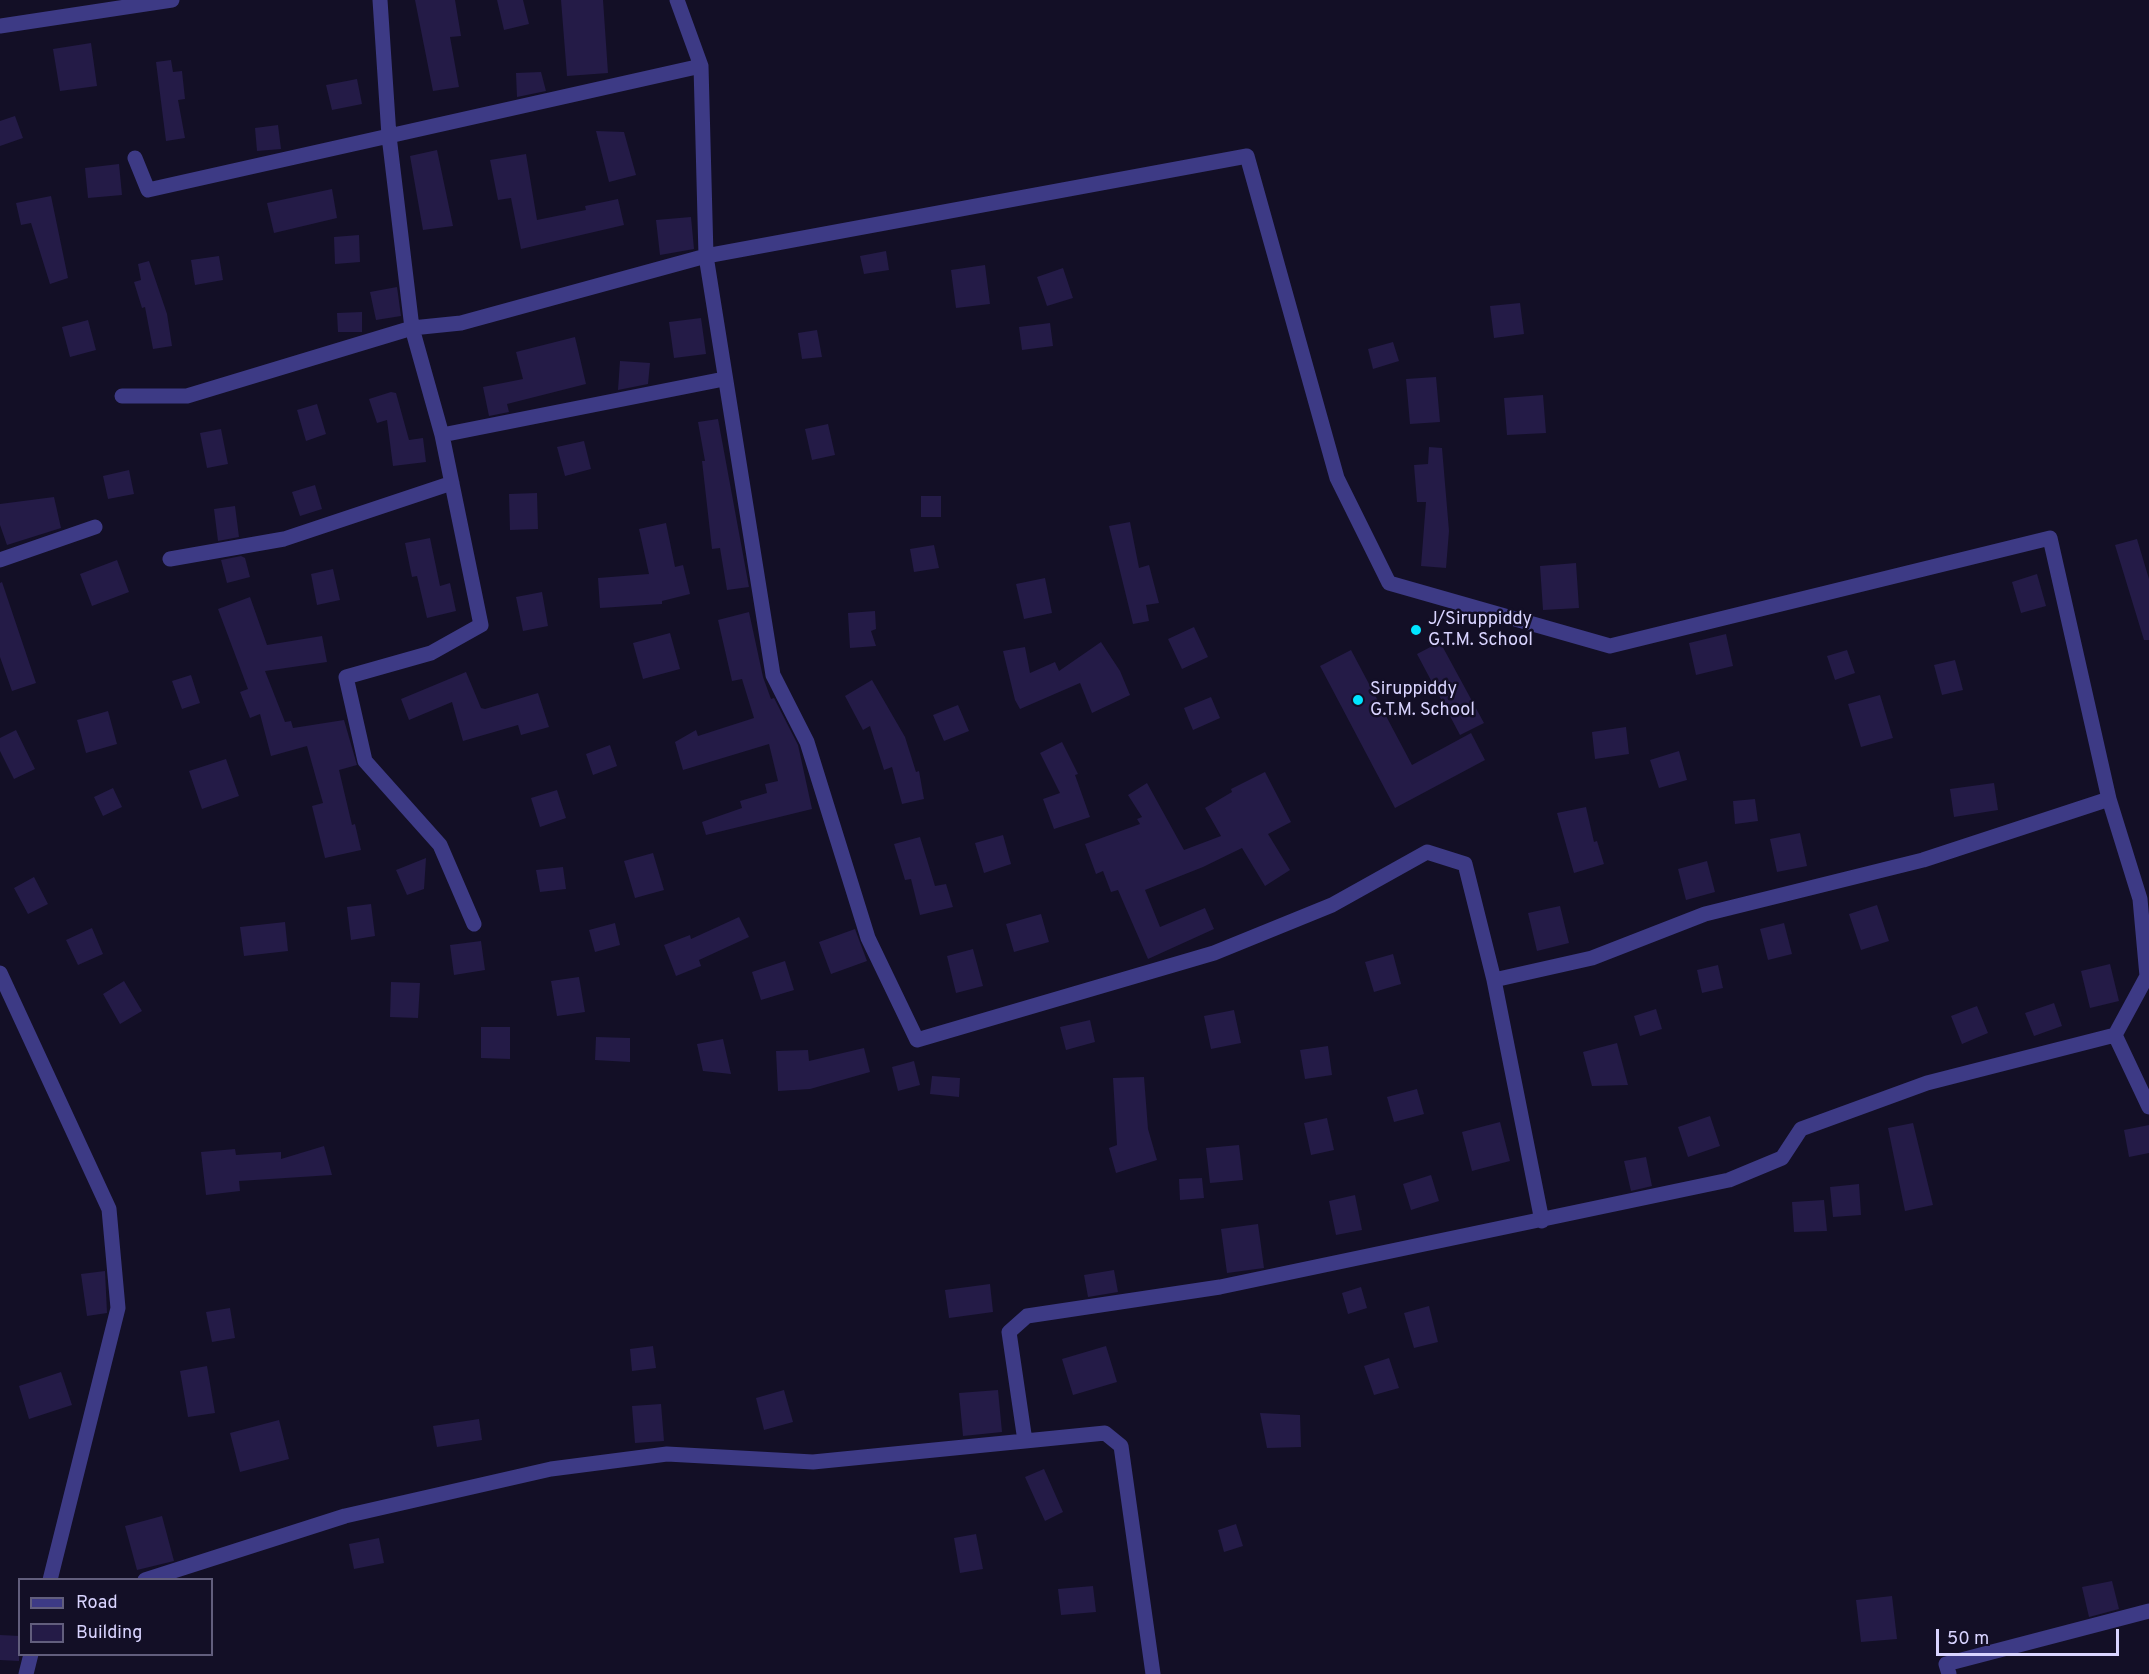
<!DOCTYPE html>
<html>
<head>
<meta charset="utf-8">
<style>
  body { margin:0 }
  #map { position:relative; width:2149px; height:1674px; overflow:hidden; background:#130f26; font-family:Overpass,sans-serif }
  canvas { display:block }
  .legend { position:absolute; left:18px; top:1578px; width:195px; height:78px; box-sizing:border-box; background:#130f26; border:2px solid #625e7d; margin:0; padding:8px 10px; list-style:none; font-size:18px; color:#d9d4ff }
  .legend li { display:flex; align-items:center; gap:12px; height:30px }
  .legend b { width:30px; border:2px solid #625e7d }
  .scale { position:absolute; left:1936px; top:1629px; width:183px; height:27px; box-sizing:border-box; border:3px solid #d9d4ff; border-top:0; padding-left:8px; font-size:18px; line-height:21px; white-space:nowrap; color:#d9d4ff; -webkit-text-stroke:4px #130f26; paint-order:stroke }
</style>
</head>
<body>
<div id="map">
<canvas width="2149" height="1674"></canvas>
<ul class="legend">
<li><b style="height:8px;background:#3d3a85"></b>Road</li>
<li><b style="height:16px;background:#241b47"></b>Building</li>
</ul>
<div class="scale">50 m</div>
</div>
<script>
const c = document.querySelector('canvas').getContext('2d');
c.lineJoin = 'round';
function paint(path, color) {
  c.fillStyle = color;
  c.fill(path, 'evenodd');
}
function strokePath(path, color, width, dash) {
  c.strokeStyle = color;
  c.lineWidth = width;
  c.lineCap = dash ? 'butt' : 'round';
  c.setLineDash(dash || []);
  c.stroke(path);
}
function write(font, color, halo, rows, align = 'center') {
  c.font = font + ' Overpass,sans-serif';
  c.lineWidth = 5;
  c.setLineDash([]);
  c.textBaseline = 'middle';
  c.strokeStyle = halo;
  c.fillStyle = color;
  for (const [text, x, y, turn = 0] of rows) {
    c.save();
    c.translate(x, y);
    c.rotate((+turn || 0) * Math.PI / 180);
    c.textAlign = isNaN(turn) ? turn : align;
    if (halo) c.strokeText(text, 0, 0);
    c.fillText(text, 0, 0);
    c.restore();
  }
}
paint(new Path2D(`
  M 415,0 L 455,0 L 461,36 L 450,37 L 459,87 L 433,91 Z
  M 497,0 L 523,0 L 529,24 L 504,30 Z
  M 561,0 L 603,0 L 608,73 L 567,76 Z
  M 91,43 L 97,86 L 60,91 L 53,49 Z
  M 171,60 L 173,72 L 182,71 L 185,99 L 178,100 L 185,138 L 166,141 L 156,62 Z
  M 541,72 L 546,91 L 517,97 L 516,73 Z
  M 357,79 L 362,104 L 332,110 L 326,85 Z
  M 15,116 L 23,138 L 0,146 L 0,121 Z
  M 278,125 L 281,149 L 257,151 L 255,128 Z
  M 596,131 L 624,132 L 636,175 L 609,182 Z
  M 437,150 L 453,226 L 423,230 L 410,156 Z
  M 526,154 L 537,220 L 586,210 L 585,206 L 618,199 L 624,225 L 521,249 L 511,198 L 498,200 L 490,160 Z
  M 119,164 L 122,195 L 88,198 L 85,168 Z
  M 332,189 L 337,218 L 274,233 L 267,203 Z
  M 51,196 L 68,278 L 50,284 L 31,223 L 21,225 L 16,203 Z
  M 691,217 L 694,249 L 660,255 L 656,220 Z
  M 359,235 L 360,262 L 335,264 L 334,237 Z
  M 886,251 L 889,270 L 864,274 L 860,256 Z
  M 219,256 L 223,280 L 195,285 L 191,260 Z
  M 149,261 L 167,314 L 172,346 L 153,349 L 145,307 L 142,308 L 134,282 L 141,280 L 138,264 Z
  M 985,265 L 990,304 L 956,308 L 951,270 Z
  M 1063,268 L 1073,298 L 1047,306 L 1037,277 Z
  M 397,287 L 401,316 L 376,320 L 370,292 Z
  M 1520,303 L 1524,334 L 1494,338 L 1490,306 Z
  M 362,312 L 362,332 L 338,332 L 337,313 Z
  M 701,318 L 706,354 L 674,358 L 669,322 Z
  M 88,320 L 96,350 L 70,357 L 62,327 Z
  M 1050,323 L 1053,346 L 1022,350 L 1019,327 Z
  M 817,330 L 822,357 L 802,359 L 798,333 Z
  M 575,337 L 586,384 L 507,404 L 509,412 L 489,416 L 483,387 L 523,379 L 516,352 Z
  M 1393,342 L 1399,361 L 1373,369 L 1368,349 Z
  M 620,361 L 650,363 L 648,384 L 618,390 Z
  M 1436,377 L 1440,422 L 1410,424 L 1406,379 Z
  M 391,392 L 396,393 L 409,440 L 423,438 L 426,462 L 393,466 L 387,420 L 377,423 L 369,399 Z
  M 1543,395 L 1546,433 L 1507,435 L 1504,398 Z
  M 317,404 L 326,434 L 306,441 L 297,410 Z
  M 718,419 L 749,587 L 727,590 L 720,548 L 712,549 L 702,461 L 705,461 L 698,422 Z
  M 828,424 L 835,455 L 812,460 L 805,429 Z
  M 221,429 L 228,464 L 207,468 L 200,433 Z
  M 584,441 L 591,469 L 565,476 L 557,447 Z
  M 1429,447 L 1442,448 L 1449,531 L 1446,568 L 1421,566 L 1426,502 L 1417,502 L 1414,465 L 1428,464 Z
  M 129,470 L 134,494 L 108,499 L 103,476 Z
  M 315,485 L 322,509 L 300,516 L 292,492 Z
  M 537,493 L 538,529 L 510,530 L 509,494 Z
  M 921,496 L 941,496 L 941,517 L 921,517 Z
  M 54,497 L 61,528 L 7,545 L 0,525 L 0,504 Z
  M 235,506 L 239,537 L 218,541 L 214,509 Z
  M 1130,522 L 1139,568 L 1149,565 L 1159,603 L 1146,605 L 1149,621 L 1133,624 L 1109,526 Z
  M 666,523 L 675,567 L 683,565 L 690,594 L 662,601 L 662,604 L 600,608 L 598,578 L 649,574 L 639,529 Z
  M 430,538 L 440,586 L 450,583 L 456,611 L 427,618 L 417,576 L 412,577 L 405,543 Z
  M 2137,539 L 2149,579 L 2149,640 L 2144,640 L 2115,545 Z
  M 934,545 L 939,568 L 914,572 L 910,549 Z
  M 241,556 L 245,558 L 250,577 L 227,583 L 221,560 Z
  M 117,560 L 129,592 L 92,606 L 80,574 Z
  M 1576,563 L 1579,608 L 1543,610 L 1540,566 Z
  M 333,569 L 340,600 L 317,605 L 311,574 Z
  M 2037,574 L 2046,606 L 2021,613 L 2012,582 Z
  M 1045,578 L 1052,613 L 1024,619 L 1016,584 Z
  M 2,582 L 36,683 L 12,691 L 0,657 L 0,583 Z
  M 542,592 L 548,626 L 523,631 L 516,597 Z
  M 250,597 L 267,645 L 322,636 L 327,662 L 265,671 L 285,722 L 291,721 L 293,728 L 344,720 L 357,765 L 339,770 L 352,825 L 355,824 L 361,850 L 325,858 L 312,806 L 323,803 L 307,746 L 271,756 L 260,714 L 250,718 L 240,692 L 248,689 L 218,609 Z
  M 875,611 L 876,629 L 871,631 L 876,646 L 850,648 L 848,613 Z
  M 749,612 L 763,677 L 771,699 L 774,698 L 798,745 L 812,809 L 706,835 L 702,822 L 742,808 L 740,801 L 767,793 L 765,784 L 778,781 L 769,744 L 683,770 L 675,742 L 696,730 L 698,736 L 754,718 L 742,679 L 732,681 L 718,620 Z
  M 1194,627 L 1208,657 L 1182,669 L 1168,639 Z
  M 670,633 L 680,669 L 643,679 L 633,643 Z
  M 1726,634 L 1733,666 L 1696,675 L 1689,643 Z
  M 1101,642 L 1120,671 L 1130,695 L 1092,713 L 1080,683 L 1020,709 L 1015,700 L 1003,651 L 1025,647 L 1030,673 L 1055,662 L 1059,671 Z
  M 1440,642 L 1484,723 L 1460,735 L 1417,654 Z
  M 1351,650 L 1412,765 L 1471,733 L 1485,760 L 1395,808 L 1320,666 Z
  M 1847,650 L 1855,673 L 1835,680 L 1827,656 Z
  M 1955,660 L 1963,690 L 1942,695 L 1934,665 Z
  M 466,672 L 481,708 L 485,709 L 538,693 L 549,727 L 521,735 L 518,725 L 463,741 L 452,702 L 409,720 L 401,699 Z
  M 191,675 L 200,703 L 182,709 L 172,681 Z
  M 872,680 L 905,737 L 916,772 L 919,771 L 924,799 L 902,804 L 892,767 L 884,770 L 870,726 L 863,730 L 845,696 Z
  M 1880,695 L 1893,738 L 1861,747 L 1848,704 Z
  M 1211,697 L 1220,718 L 1193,730 L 1184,708 Z
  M 958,705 L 969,731 L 944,741 L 933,715 Z
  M 108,711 L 117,744 L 86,753 L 77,720 Z
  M 1626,727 L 1629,754 L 1595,759 L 1592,732 Z
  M 16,730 L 35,769 L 14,779 L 0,751 L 0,738 Z
  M 1062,742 L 1078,774 L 1075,775 L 1090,817 L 1054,829 L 1043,799 L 1060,793 L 1040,753 Z
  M 610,745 L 617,766 L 593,775 L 586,754 Z
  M 1679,751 L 1687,780 L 1659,788 L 1650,760 Z
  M 226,759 L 239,796 L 202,809 L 189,771 Z
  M 1265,772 L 1291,822 L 1268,834 L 1290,870 L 1265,886 L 1242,848 L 1203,867 L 1145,890 L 1160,927 L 1205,908 L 1214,929 L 1148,959 L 1118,890 L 1111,892 L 1103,871 L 1096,874 L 1085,844 L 1140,824 L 1137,819 L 1142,817 L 1128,795 L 1147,783 L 1184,850 L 1221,836 L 1205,808 L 1232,792 L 1231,789 Z
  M 1994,783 L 1998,810 L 1954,817 L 1950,789 Z
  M 113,788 L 122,807 L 103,816 L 94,797 Z
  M 557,790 L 566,818 L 540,827 L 531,798 Z
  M 1755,799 L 1758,821 L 1735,824 L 1733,801 Z
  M 1586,807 L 1594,842 L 1597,841 L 1604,864 L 1574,873 L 1557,813 Z
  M 1800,833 L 1807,866 L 1777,872 L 1770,839 Z
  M 1003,835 L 1011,864 L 984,873 L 975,843 Z
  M 920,837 L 935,886 L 946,884 L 953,907 L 920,915 L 911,879 L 905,880 L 894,844 Z
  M 653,853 L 664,890 L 635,898 L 624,861 Z
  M 426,858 L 424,889 L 407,895 L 396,870 Z
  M 1707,861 L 1715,892 L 1686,900 L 1678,869 Z
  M 563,867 L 566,889 L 540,892 L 536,870 Z
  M 34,877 L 48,904 L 28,914 L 14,888 Z
  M 371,904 L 375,936 L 351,940 L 347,907 Z
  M 1877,905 L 1889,941 L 1861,950 L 1849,914 Z
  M 1560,906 L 1569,943 L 1537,951 L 1528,913 Z
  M 1041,914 L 1049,942 L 1014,952 L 1006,924 Z
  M 739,917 L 749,937 L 699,960 L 701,966 L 676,976 L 664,945 L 690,935 L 691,939 Z
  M 285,922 L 288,951 L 244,956 L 240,927 Z
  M 615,923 L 620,945 L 595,952 L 589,930 Z
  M 1784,923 L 1792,954 L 1768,960 L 1760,929 Z
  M 92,928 L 103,954 L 78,965 L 66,940 Z
  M 855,929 L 867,961 L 831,974 L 819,942 Z
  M 481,941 L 485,970 L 454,975 L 450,945 Z
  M 973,949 L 983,986 L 956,993 L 947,956 Z
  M 1393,954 L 1401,984 L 1374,992 L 1365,962 Z
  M 785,961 L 794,990 L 761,1000 L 752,972 Z
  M 2110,964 L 2119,1001 L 2090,1008 L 2081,971 Z
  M 1718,965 L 1723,988 L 1702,993 L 1697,970 Z
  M 579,977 L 585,1012 L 557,1016 L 551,981 Z
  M 124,981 L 142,1011 L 120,1024 L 103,994 Z
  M 391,982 L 420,983 L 418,1018 L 390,1017 Z
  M 2054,1003 L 2062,1026 L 2034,1036 L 2025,1013 Z
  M 1977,1006 L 1988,1033 L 1962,1044 L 1951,1016 Z
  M 1656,1009 L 1662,1029 L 1640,1036 L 1634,1016 Z
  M 1234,1010 L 1241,1043 L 1211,1049 L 1204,1016 Z
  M 1090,1020 L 1095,1042 L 1066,1050 L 1060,1027 Z
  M 481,1027 L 510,1027 L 510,1059 L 481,1058 Z
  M 596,1037 L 630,1038 L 630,1062 L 595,1060 Z
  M 723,1039 L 731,1074 L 703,1071 L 697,1044 Z
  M 1617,1043 L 1628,1085 L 1592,1086 L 1583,1052 Z
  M 1328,1046 L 1332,1075 L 1305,1079 L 1300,1050 Z
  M 864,1048 L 870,1072 L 810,1089 L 778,1091 L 776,1051 L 808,1050 L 809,1061 Z
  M 914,1061 L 920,1085 L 898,1091 L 892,1067 Z
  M 932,1076 L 960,1078 L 959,1097 L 930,1094 Z
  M 1144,1077 L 1148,1129 L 1157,1160 L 1116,1173 L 1109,1148 L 1117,1145 L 1113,1078 Z
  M 1417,1089 L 1424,1114 L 1394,1122 L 1387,1097 Z
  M 1710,1116 L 1720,1146 L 1688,1157 L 1678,1127 Z
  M 1327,1118 L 1334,1150 L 1311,1155 L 1304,1123 Z
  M 1500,1122 L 1510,1161 L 1472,1171 L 1462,1132 Z
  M 1913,1123 L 1933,1205 L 1905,1211 L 1888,1128 Z
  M 2149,1125 L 2149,1153 L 2129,1157 L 2124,1130 Z
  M 1239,1145 L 1243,1180 L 1210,1183 L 1206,1148 Z
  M 324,1146 L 332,1175 L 239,1181 L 240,1191 L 206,1195 L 201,1152 L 235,1149 L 236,1155 L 281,1152 L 281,1159 Z
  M 1646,1157 L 1652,1186 L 1631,1191 L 1624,1161 Z
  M 1431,1175 L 1439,1201 L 1411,1210 L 1403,1184 Z
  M 1202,1178 L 1204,1198 L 1180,1200 L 1179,1179 Z
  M 1859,1184 L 1861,1215 L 1833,1217 L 1830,1187 Z
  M 1355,1195 L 1362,1230 L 1336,1235 L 1329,1201 Z
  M 1824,1200 L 1827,1231 L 1794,1232 L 1792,1202 Z
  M 1258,1224 L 1264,1268 L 1227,1273 L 1221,1229 Z
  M 1114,1270 L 1118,1292 L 1088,1297 L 1084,1275 Z
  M 105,1271 L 107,1313 L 87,1316 L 81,1274 Z
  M 990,1284 L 993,1312 L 949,1318 L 945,1290 Z
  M 1361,1287 L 1367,1308 L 1348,1314 L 1342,1293 Z
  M 1429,1306 L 1438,1342 L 1414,1348 L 1404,1313 Z
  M 230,1308 L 235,1338 L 212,1342 L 206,1312 Z
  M 653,1346 L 656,1368 L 632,1371 L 630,1349 Z
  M 1106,1346 L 1117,1382 L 1073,1395 L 1062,1359 Z
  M 1389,1358 L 1399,1388 L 1374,1395 L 1364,1366 Z
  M 207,1366 L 215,1413 L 188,1417 L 180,1371 Z
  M 61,1372 L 72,1405 L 29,1419 L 19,1386 Z
  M 784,1390 L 793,1422 L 764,1430 L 756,1398 Z
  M 998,1390 L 1002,1432 L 963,1436 L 959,1393 Z
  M 661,1404 L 664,1441 L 635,1443 L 632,1406 Z
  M 1260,1413 L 1300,1415 L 1301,1447 L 1267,1448 Z
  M 479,1419 L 482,1440 L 437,1447 L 433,1426 Z
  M 279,1420 L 289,1459 L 240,1472 L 230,1433 Z
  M 1044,1469 L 1063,1512 L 1045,1521 L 1025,1477 Z
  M 162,1516 L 174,1561 L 137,1570 L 125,1526 Z
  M 1236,1524 L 1243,1546 L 1224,1552 L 1218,1530 Z
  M 976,1534 L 983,1569 L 960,1573 L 954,1538 Z
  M 379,1538 L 384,1563 L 354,1569 L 349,1544 Z
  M 2112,1581 L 2119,1609 L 2089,1617 L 2082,1587 Z
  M 1093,1586 L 1096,1612 L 1061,1615 L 1058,1589 Z
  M 1892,1596 L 1897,1639 L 1861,1642 L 1856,1600 Z
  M 0,1635 L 20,1636 L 19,1661 L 0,1660 Z`), '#241b47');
strokePath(new Path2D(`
  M 380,0 L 389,136 L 412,328 L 442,435 L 481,625 L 431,653 L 346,677 L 365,761 L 440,845 L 474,924
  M 677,0 L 701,66 L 706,256 L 1247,156 L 1337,478 L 1389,583 L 1610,646 L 2050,538 L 2109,799 L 2140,899 L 2147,976 L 2115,1035 L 2149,1107
  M 0,26 L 172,0
  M 135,158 L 148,190 L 701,66
  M 122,396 L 187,396 L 412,328 L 461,323 L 706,256 L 773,675 L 807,742 L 868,938 L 917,1040 L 1214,953 L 1332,905 L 1427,852 L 1465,864 L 1494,980 L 1542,1221
  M 442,435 L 724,379
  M 170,559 L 284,539 L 452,483
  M 0,560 L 95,527
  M 0,973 L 109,1209 L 118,1308 L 50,1580
  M 1494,980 L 1592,958 L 1705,914 L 1923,860 L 2109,799
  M 1025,1441 L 1105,1433 L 1121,1446 L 1153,1674
  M 145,1580 L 345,1516 L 551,1469 L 667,1454 L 813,1462 L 1025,1441 L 1009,1332 L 1027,1316 L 1220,1287 L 1729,1180 L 1782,1158 L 1801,1129 L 1927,1083 L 2115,1035
  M 26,1674 L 31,1654
  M 1949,1674 L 1946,1664 L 2149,1611`), '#3d3a85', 15);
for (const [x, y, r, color] of [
  [1416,630,6,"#00e5ff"],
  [1358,700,6,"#00e5ff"]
]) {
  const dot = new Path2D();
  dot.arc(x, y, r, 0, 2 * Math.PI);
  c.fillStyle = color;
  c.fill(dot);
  strokePath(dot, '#130f26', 2);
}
write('18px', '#d9d4ff', '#130f26', [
  ["J/Siruppiddy",1428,620],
  ["G.T.M. School",1428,641],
  ["Siruppiddy",1370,690],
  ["G.T.M. School",1370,711]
], 'left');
</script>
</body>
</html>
